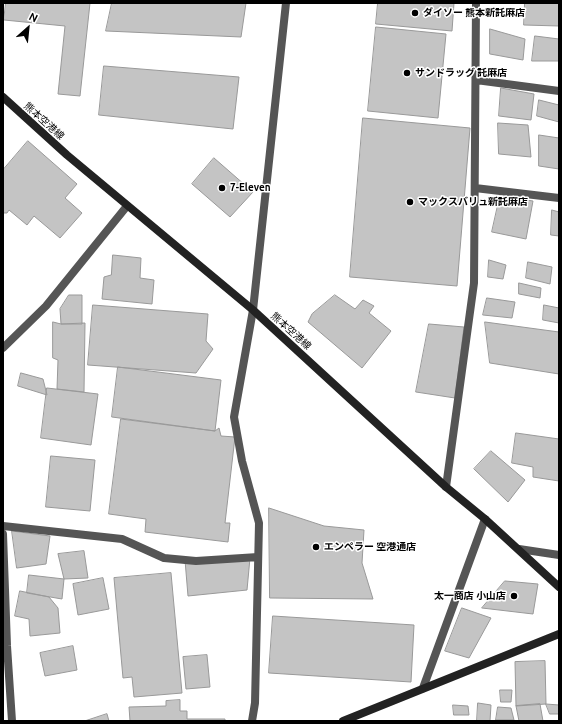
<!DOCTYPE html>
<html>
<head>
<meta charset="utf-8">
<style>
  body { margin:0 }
  #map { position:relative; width:562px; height:724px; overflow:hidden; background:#fff; font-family:Ubuntu,sans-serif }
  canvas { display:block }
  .frame { position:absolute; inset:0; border:4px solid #000; pointer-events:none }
  .north { position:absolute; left:8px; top:8px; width:40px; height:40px; -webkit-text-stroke:3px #fff; paint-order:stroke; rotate:27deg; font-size:11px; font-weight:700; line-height:16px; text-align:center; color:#000 }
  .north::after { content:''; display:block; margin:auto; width:14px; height:18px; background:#000; clip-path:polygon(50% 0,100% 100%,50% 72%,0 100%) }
</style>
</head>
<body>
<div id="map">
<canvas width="562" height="724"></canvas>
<div class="frame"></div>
<div class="north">N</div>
</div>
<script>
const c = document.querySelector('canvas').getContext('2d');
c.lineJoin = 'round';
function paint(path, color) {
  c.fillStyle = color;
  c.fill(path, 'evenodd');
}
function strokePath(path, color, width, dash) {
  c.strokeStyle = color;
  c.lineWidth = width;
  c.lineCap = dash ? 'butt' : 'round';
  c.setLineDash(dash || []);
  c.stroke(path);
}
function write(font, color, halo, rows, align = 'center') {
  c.font = font + ' Ubuntu,"Noto Sans JP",sans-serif';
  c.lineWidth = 3;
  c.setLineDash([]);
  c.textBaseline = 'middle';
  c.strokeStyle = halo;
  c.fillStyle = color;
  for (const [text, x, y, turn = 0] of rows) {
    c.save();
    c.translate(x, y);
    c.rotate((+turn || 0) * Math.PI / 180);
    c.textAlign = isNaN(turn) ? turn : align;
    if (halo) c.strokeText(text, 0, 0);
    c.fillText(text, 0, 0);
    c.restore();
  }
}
const building = new Path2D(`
  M 6,3 L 90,3 L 80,96 L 58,94 L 65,26 L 4,20 Z
  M 112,3 L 246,3 L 241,37 L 106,31 Z
  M 378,3 L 454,3 L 452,31 L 376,24 Z
  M 525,3 L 559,3 L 559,26 L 524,25 Z
  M 376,27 L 446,34 L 438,118 L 368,111 Z
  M 490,29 L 525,39 L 523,60 L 490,54 Z
  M 535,36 L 559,39 L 559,61 L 532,61 Z
  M 104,66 L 239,77 L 233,129 L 99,115 Z
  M 501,88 L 534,94 L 531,120 L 499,116 Z
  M 539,100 L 559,105 L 559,122 L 537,116 Z
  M 363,118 L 470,128 L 457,286 L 350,277 Z
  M 498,123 L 528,125 L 531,157 L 499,154 Z
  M 539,135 L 559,138 L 559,169 L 539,166 Z
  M 28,141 L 77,184 L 65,198 L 82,213 L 60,238 L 34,216 L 27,225 L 9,210 L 7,213 L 3,213 L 3,170 Z
  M 214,158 L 253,192 L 230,217 L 192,184 Z
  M 500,196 L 533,201 L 526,239 L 492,232 Z
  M 552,210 L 559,212 L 559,236 L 551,235 Z
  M 113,255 L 141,258 L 140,278 L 154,280 L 152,304 L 102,299 L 104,277 L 111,275 Z
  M 489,260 L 506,265 L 503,279 L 488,277 Z
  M 528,262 L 552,267 L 550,284 L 526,278 Z
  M 519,283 L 541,288 L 540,298 L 519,294 Z
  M 69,295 L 82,295 L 82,324 L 61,324 L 60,309 Z
  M 335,295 L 355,309 L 363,300 L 374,306 L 369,313 L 391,331 L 362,368 L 308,322 L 312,314 Z
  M 487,298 L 515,302 L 512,318 L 483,315 Z
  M 93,305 L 208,314 L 206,341 L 213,349 L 196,373 L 88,365 Z
  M 544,305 L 559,308 L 559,323 L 543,320 Z
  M 53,322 L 61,324 L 85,323 L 84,392 L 57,389 L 58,360 L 53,358 Z
  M 485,322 L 559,332 L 559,374 L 490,363 Z
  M 429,324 L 464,327 L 455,398 L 416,392 Z
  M 118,367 L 221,380 L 215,431 L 112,417 Z
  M 21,373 L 43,379 L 47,395 L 18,386 Z
  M 47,388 L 98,394 L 91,445 L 41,438 Z
  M 121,419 L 215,431 L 219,428 L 221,436 L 235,437 L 225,523 L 230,523 L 228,542 L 145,532 L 146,519 L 109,514 Z
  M 516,433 L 559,439 L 559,481 L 533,477 L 533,467 L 512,463 Z
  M 491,451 L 525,480 L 508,502 L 474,469 Z
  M 51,456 L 95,460 L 90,511 L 46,507 Z
  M 269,508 L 324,526 L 364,530 L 362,563 L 373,599 L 270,598 Z
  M 12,531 L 50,536 L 46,564 L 17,568 Z
  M 84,551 L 88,578 L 64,579 L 58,554 Z
  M 250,558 L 247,590 L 188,596 L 185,560 Z
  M 171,573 L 182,693 L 134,697 L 132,677 L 123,678 L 114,578 Z
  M 29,575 L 64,579 L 62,599 L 27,593 Z
  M 103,578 L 109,609 L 78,615 L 73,584 Z
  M 505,581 L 538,584 L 533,614 L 482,608 Z
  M 20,591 L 49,597 L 58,608 L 60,633 L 30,636 L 29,619 L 15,616 Z
  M 462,608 L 491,618 L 469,658 L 445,651 Z
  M 273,616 L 414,625 L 411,682 L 269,673 Z
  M 73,646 L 77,670 L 45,676 L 40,653 Z
  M 207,655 L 210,687 L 186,689 L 183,657 Z
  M 545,661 L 546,704 L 516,706 L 515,662 Z
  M 500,690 L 512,690 L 511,702 L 501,702 Z
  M 180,700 L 180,711 L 187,711 L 187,719 L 225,719 L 225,721 L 130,721 L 129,707 L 166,706 L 166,701 Z
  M 478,703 L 491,705 L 490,721 L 477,721 Z
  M 540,704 L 543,721 L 519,721 L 516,706 Z
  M 546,704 L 559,705 L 559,714 L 550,714 Z
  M 453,705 L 468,706 L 469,715 L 454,715 Z
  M 498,707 L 511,708 L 514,720 L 496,720 Z
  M 107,714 L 109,721 L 85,721 Z`);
paint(building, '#c4c4c4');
strokePath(building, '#999', 1);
strokePath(new Path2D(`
  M 476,80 L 559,91
  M 475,188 L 559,198
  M 3,348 L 46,306 L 127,206
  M 446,487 L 474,283 L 476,3
  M 3,526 L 122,539 L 164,558 L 196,561 L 258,557
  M 3,534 L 7,646 L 12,721
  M 519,549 L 559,555
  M 423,688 L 485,519
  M 252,721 L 255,703 L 259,523 L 242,461 L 234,417 L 253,310 L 286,3`), '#555', 8);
strokePath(new Path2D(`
  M 3,97 L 67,155 L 253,310 L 446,487 L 485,519 L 559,587
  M 343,721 L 559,634`), '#222', 8);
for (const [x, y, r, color] of [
  [415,13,4,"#000"],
  [407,73,4,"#000"],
  [222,188,4,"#000"],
  [410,202,4,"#000"],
  [316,547,4,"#000"],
  [514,596,4,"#000"]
]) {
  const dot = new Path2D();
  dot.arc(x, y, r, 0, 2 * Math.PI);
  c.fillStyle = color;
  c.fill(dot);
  strokePath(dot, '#fff', 1.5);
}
write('bold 10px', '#000', '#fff', [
  ["ダイソー 熊本新託麻店",423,13],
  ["サンドラッグ 託麻店",415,73],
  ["7-Eleven",230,188],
  ["マックスバリュ新託麻店",418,202],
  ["エンペラー 空港通店",324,547],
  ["太一商店 小山店",506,596,"right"]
], 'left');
write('10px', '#000', '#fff', [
  ["熊本空港線",44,121,42],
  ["熊本空港線",291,331,42]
]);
</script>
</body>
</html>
